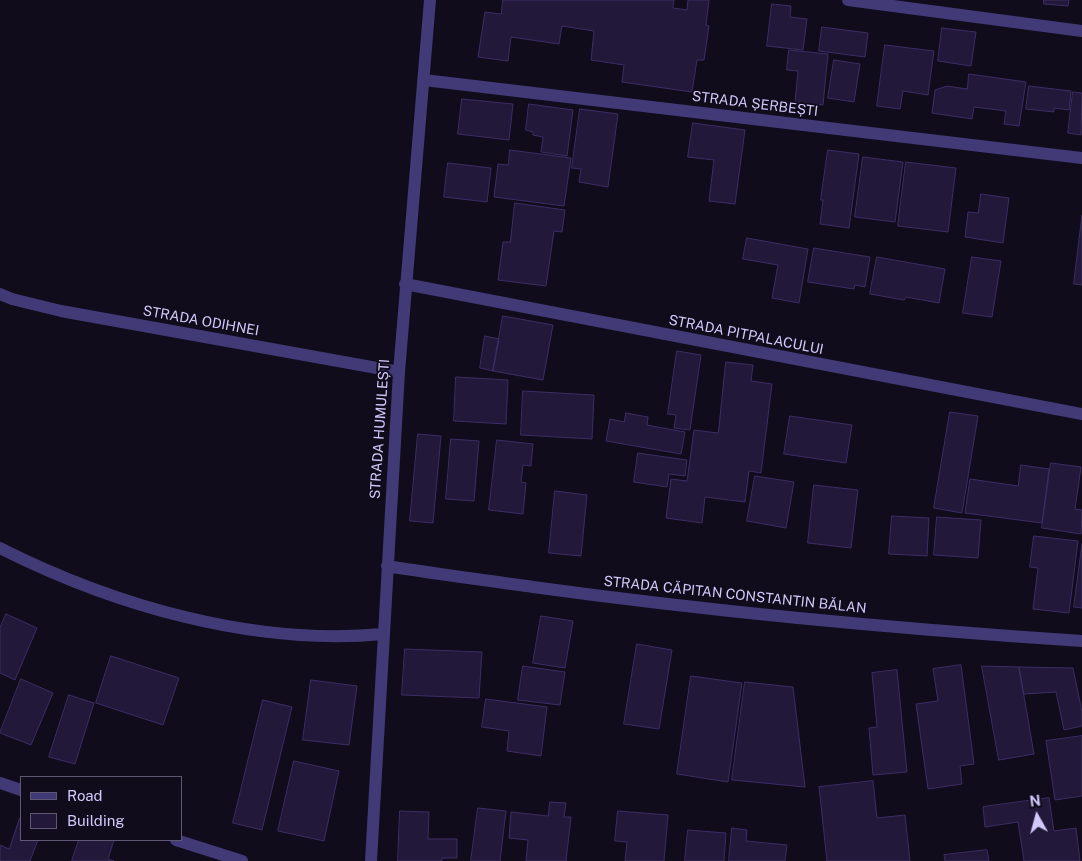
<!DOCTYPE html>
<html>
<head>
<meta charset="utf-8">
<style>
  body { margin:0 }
  #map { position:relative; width:1082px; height:861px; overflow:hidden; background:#100c1b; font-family:"Public Sans",sans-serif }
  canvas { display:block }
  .legend { position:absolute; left:20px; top:776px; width:162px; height:65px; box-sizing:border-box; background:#100c1b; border:1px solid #5e5875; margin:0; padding:6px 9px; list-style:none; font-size:15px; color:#d2c9fb }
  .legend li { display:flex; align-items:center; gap:10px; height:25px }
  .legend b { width:25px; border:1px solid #5e5875 }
  .north { position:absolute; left:1012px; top:791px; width:50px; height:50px; -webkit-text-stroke:4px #100c1b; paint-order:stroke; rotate:353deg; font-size:14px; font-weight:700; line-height:20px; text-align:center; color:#d2c9fb }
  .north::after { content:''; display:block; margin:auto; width:18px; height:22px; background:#d2c9fb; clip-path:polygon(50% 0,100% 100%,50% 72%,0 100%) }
</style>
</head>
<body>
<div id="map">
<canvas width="1082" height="861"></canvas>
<ul class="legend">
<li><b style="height:6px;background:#413a77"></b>Road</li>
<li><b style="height:14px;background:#22193a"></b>Building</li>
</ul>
<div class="north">N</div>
</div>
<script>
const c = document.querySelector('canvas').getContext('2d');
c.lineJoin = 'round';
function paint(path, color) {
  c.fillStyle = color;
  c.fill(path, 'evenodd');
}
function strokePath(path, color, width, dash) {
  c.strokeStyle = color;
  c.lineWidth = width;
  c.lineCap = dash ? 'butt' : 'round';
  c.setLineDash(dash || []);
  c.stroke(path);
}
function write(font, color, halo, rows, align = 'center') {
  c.font = font + ' "Public Sans",sans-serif';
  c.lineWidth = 4;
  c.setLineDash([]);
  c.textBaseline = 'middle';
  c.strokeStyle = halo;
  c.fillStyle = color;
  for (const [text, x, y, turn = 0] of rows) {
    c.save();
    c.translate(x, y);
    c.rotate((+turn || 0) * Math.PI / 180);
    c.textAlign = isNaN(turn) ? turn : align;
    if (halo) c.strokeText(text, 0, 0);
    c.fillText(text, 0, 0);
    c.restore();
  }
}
const building = new Path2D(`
  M 503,0 L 674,0 L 673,8 L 687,10 L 688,0 L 709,0 L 706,25 L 709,26 L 704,60 L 697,60 L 692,92 L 622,82 L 624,65 L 591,60 L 594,31 L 562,26 L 559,44 L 511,37 L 508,61 L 478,57 L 485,12 L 501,14 Z
  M 1044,0 L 1069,0 L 1068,6 L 1044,4 Z
  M 772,4 L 791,6 L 790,17 L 807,19 L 803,50 L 767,46 Z
  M 822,27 L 868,33 L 865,57 L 819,51 Z
  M 942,28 L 976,32 L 971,66 L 938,61 Z
  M 885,45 L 934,51 L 928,95 L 903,91 L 900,109 L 877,106 Z
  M 789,50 L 828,54 L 823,105 L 795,102 L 798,71 L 787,70 Z
  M 834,60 L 860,64 L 854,102 L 828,98 Z
  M 969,74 L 1026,82 L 1019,126 L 1004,124 L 1006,111 L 974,107 L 972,119 L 932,113 L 935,90 L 947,86 L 967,89 Z
  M 1029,86 L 1071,91 L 1069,110 L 1054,108 L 1054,112 L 1026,109 Z
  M 1073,92 L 1082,93 L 1081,135 L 1068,133 Z
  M 462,99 L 513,104 L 509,140 L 458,134 Z
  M 529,104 L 573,110 L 567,156 L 541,152 L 543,137 L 533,135 L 533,132 L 526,130 Z
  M 580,109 L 618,114 L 608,187 L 579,182 L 581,169 L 572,168 Z
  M 693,123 L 745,130 L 735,204 L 709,201 L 714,160 L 688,157 Z
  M 510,150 L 571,158 L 564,206 L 494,197 L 498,164 L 508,165 Z
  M 828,150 L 859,154 L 849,228 L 820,224 L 823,200 L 821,200 Z
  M 863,157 L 903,162 L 895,222 L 855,217 Z
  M 906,162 L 956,168 L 948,232 L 898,226 Z
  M 448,163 L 491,168 L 487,202 L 444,197 Z
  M 981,194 L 1009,198 L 1003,243 L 965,237 L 968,212 L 978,213 Z
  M 515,203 L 565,210 L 562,232 L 554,231 L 546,286 L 498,280 L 503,242 L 510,242 Z
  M 1082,215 L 1082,285 L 1074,284 Z
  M 747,238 L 808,249 L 799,303 L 772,298 L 778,265 L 743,259 Z
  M 814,248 L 870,257 L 865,287 L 855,285 L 854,289 L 808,282 Z
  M 877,257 L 945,269 L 939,303 L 906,297 L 904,300 L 870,294 Z
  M 972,257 L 1001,261 L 992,317 L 963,313 Z
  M 503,316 L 553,325 L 543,380 L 493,371 Z
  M 485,336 L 499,339 L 493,371 L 480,368 Z
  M 677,351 L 701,355 L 690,430 L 674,428 L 676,415 L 668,414 Z
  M 726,362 L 753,365 L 751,381 L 772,384 L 761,473 L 749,471 L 745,502 L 705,497 L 702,523 L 666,518 L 671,479 L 687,481 L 694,430 L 718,433 Z
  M 456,377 L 508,380 L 506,424 L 454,421 Z
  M 523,391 L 594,395 L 592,439 L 521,435 Z
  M 950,412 L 978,416 L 962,513 L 934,508 Z
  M 626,413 L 648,417 L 647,425 L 685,432 L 681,454 L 606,441 L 610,419 L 624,422 Z
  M 790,416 L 852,425 L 846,463 L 784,454 Z
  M 418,434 L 441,436 L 433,523 L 410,521 Z
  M 451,439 L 479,441 L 474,501 L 446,499 Z
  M 497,440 L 533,444 L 531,466 L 523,465 L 521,482 L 526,483 L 523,514 L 489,510 Z
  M 638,453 L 687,460 L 685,476 L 669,474 L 667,487 L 634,482 Z
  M 1051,463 L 1081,467 L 1075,509 L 1082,510 L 1081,534 L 1042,528 Z
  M 1021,465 L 1049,469 L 1042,523 L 965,513 L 970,479 L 1018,486 Z
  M 755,476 L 794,482 L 786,528 L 747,521 Z
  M 814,485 L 858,490 L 851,548 L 808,543 Z
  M 555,491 L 587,495 L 581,556 L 549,553 Z
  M 892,516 L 929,518 L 927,556 L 889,554 Z
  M 937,517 L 981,520 L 978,558 L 934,555 Z
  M 1034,536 L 1078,541 L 1069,613 L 1033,609 L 1038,568 L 1030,567 Z
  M 1082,544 L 1082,608 L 1074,607 Z
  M 6,614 L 37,628 L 15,680 L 0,673 L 0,628 Z
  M 541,616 L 573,621 L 565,668 L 533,663 Z
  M 637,644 L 672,650 L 659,729 L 624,724 Z
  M 405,649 L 482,652 L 479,698 L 402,695 Z
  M 111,656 L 179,678 L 163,725 L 96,703 Z
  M 961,665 L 974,764 L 960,766 L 962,784 L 928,789 L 916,704 L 938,701 L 933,669 Z
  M 523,666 L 565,672 L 560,705 L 518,700 Z
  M 982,666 L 1019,667 L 1034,754 L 999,760 Z
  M 1019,667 L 1073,668 L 1082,712 L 1082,726 L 1064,730 L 1056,692 L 1024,694 Z
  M 897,670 L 907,772 L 873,775 L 869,728 L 877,727 L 872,673 Z
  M 691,676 L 742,683 L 728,782 L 677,774 Z
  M 21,679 L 53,693 L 31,745 L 0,733 Z
  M 311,680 L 357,686 L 349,745 L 303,740 Z
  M 745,682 L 793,687 L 805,787 L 732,780 Z
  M 69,695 L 94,703 L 75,764 L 49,757 Z
  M 486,699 L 547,707 L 541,756 L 507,751 L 509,731 L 482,727 Z
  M 263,700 L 292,707 L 262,830 L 233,823 Z
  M 1082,736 L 1082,796 L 1055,800 L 1046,741 Z
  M 294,761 L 339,771 L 324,841 L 278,831 Z
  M 873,781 L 877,818 L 905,815 L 910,861 L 827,861 L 819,787 Z
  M 1049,798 L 1054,831 L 1076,828 L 1080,861 L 1024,861 L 1018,822 L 985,827 L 983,807 Z
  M 550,802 L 566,803 L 564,817 L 571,817 L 566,861 L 526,861 L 528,840 L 509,838 L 511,812 L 548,816 Z
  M 478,808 L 506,811 L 500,861 L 471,861 Z
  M 400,811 L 429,812 L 428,839 L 457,839 L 457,858 L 442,858 L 442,861 L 398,861 Z
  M 618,811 L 668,815 L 664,861 L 625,861 L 627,842 L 615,841 Z
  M 20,818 L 21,818 L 21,840 L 38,840 L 30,861 L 0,861 L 0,845 L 9,849 Z
  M 732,828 L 747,830 L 746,841 L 787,845 L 785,861 L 729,861 Z
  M 688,830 L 726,833 L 724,861 L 685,861 Z
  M 79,840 L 114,840 L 108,859 L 114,861 L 72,861 Z
  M 987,850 L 989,861 L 945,861 L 944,855 Z`);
paint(building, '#22193a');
strokePath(building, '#3c2d65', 1);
strokePath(new Path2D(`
  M 848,0 L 1082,31
  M 424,80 L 1082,158
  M 405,284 L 1082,414
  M 0,294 L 12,299 L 61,311 L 399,372
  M 0,548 C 115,606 254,646 383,634
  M 387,566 C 436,574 484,580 533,587 C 715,612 898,629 1082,641
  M 0,783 L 21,790
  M 176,840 L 242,861
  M 371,861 L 399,372 L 430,0`), '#413a77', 12);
write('14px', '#d2c9fb', '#100c1b', [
  ["STRADA ȘERBEȘTI",755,104,7],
  ["STRADA ODIHNEI",201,321,10],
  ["STRADA PITPALACULUI",746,335,11],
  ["STRADA HUMULEȘTI",380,429,-86],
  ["STRADA CĂPITAN CONSTANTIN BĂLAN",735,595,6]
]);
</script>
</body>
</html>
